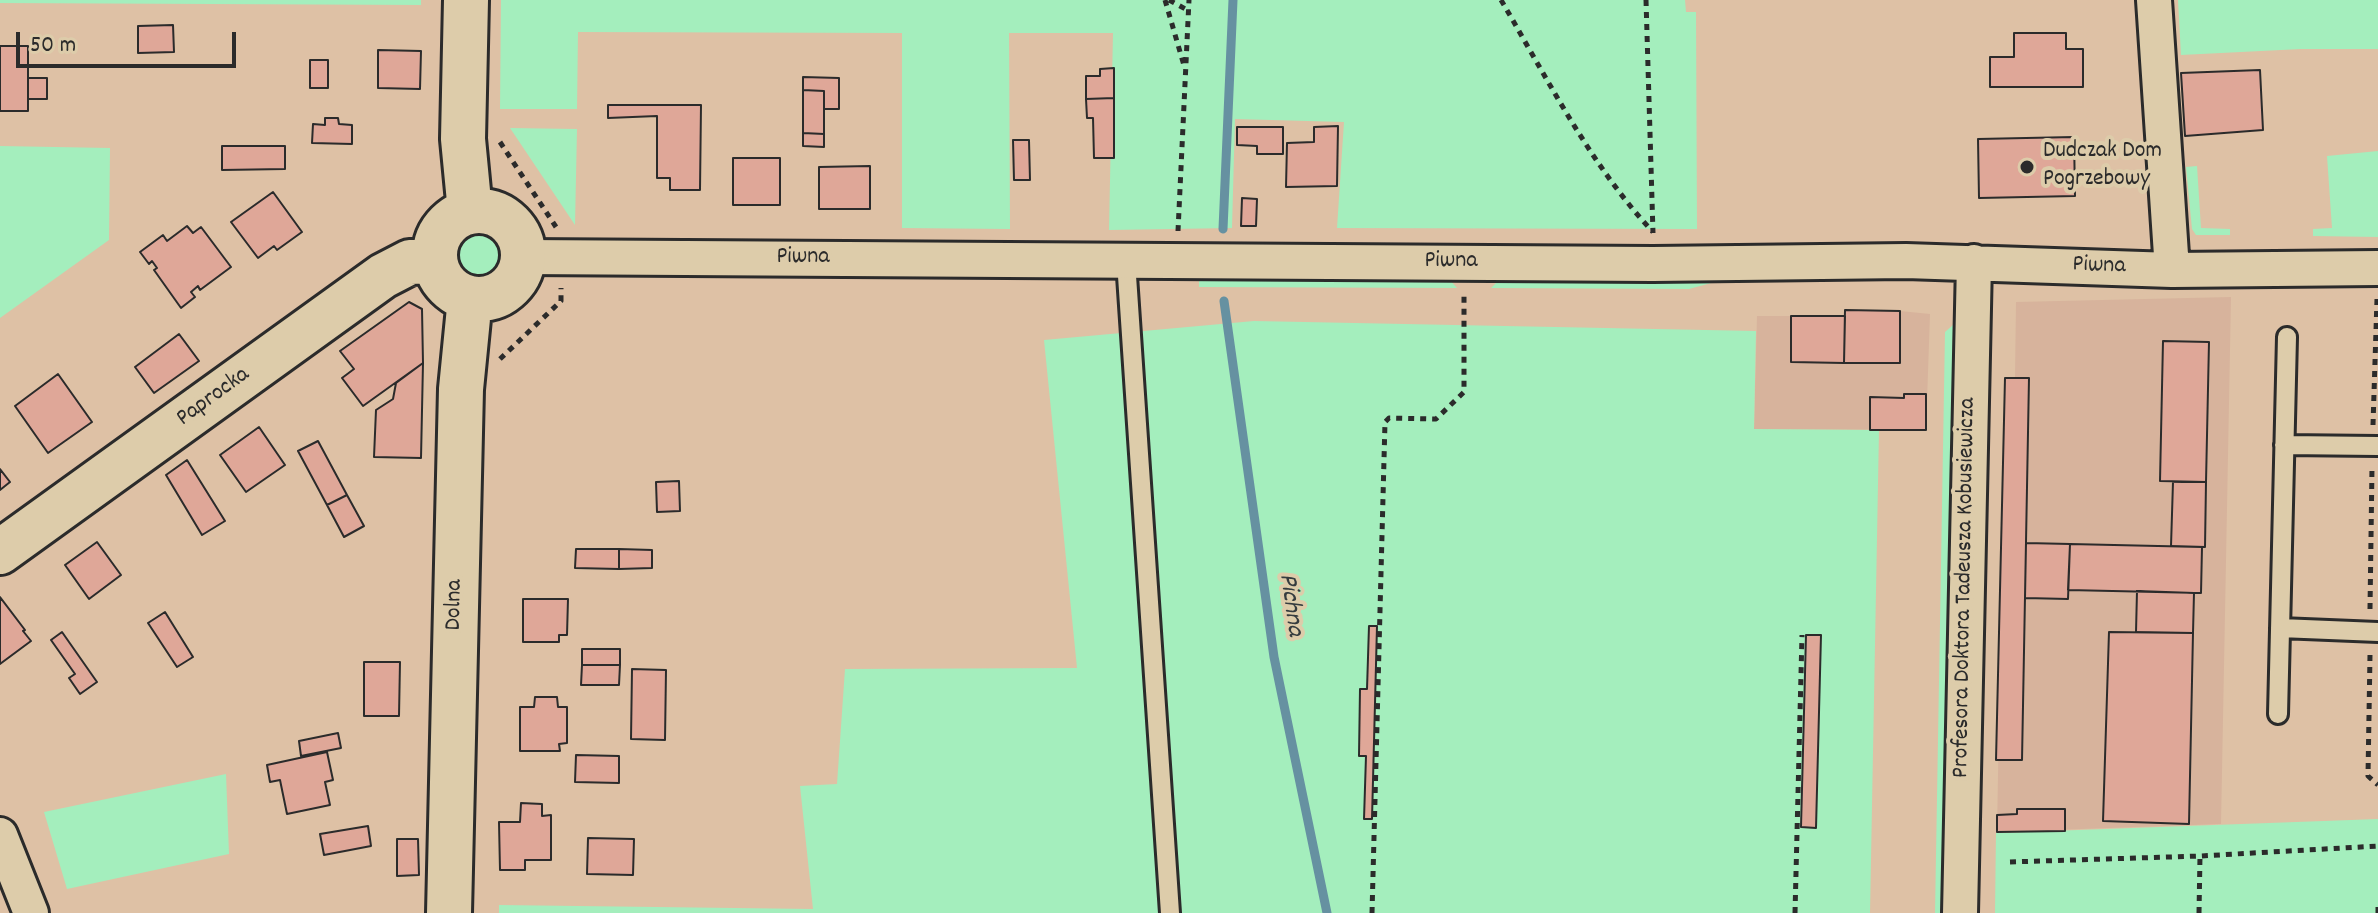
<!DOCTYPE html>
<html>
<head>
<meta charset="utf-8">
<style>
  body { margin:0 }
  #map { position:relative; width:2378px; height:913px; overflow:hidden; background:#dec1a5; font-family:Dekko,sans-serif }
  canvas { display:block }
  .scale { position:absolute; left:16px; top:32px; width:220px; height:36px; box-sizing:border-box; border:4px solid #2b2b2b; border-top:0; padding-left:10px; font-size:24px; line-height:28px; white-space:nowrap; color:#2b2b2b; -webkit-text-stroke:6px #dca; paint-order:stroke }
</style>
</head>
<body>
<div id="map">
<canvas width="2378" height="913"></canvas>
<div class="scale">50 m</div>
</div>
<script>
const c = document.querySelector('canvas').getContext('2d');
c.lineJoin = 'round';
function paint(path, color) {
  c.fillStyle = color;
  c.fill(path, 'evenodd');
}
function strokePath(path, color, width, dash) {
  c.strokeStyle = color;
  c.lineWidth = width;
  c.lineCap = dash ? 'butt' : 'round';
  c.setLineDash(dash || []);
  c.stroke(path);
}
function write(font, color, halo, rows, align = 'center') {
  c.font = font + ' Dekko,sans-serif';
  c.lineWidth = 8;
  c.setLineDash([]);
  c.textBaseline = 'middle';
  c.strokeStyle = halo;
  c.fillStyle = color;
  for (const [text, x, y, turn = 0] of rows) {
    c.save();
    c.translate(x, y);
    c.rotate((+turn || 0) * Math.PI / 180);
    c.textAlign = isNaN(turn) ? turn : align;
    if (halo) c.strokeText(text, 0, 0);
    c.fillText(text, 0, 0);
    c.restore();
  }
}
paint(new Path2D(`
  M 2231,297 L 2221,824 L 1997,832 L 2005,378 L 2015,378 L 2016,302 Z
  M 1845,310 L 1900,311 L 1930,314 L 1926,430 L 1754,429 L 1757,316 L 1844,316 Z`), '#d7b39c');
paint(new Path2D(`
  M 0,0 L 421,0 L 421,5 L 0,3 Z
  M 501,0 L 1685,0 L 1686,12 L 1696,12 L 1697,229 L 1337,228 L 1344,122 L 1235,119 L 1232,228 L 1109,230 L 1113,33 L 1009,33 L 1010,229 L 902,228 L 902,33 L 578,32 L 577,109 L 500,109 Z
  M 2178,0 L 2378,0 L 2378,49 L 2301,49 L 2181,55 Z
  M 510,128 L 577,129 L 575,225 Z
  M 0,146 L 110,148 L 109,240 L 0,318 Z
  M 2378,151 L 2378,237 L 2313,236 L 2313,229 L 2332,228 L 2327,156 Z
  M 2197,166 L 2201,228 L 2230,229 L 2230,235 L 2196,235 L 2192,229 L 2186,167 Z
  M458 256a21 21 0 1 1 42 0a21 21 0 1 1-42 0Z
  M 1199,277 L 1441,277 L 1450,280 L 1457,288 L 1199,287 Z
  M 1506,277 L 1726,279 L 1689,289 L 1491,288 L 1497,282 Z
  M 1254,321 L 1756,331 L 1754,429 L 1879,430 L 1870,913 L 499,913 L 499,905 L 813,909 L 800,786 L 837,784 L 845,669 L 1077,668 L 1044,340 Z
  M 1953,325 L 1943,913 L 1935,913 L 1945,332 Z
  M 226,774 L 229,854 L 67,889 L 44,812 Z
  M 2378,819 L 2378,913 L 1995,913 L 1996,833 Z`), '#a4eebd');
strokePath(new Path2D(`
  M 1223,229 L 1233,0
  M 1224,301 L 1274,657 L 1327,913`), '#6691a1', 9);
const building = new Path2D(`
  M 173,25 L 174,52 L 138,53 L 138,26 Z
  M 2014,33 L 2066,33 L 2066,49 L 2083,49 L 2083,87 L 1990,87 L 1990,57 L 2014,57 Z
  M 0,46 L 28,46 L 28,111 L 0,111 Z
  M 378,50 L 421,51 L 420,89 L 378,88 Z
  M 310,60 L 328,60 L 328,88 L 310,88 Z
  M 1114,68 L 1114,98 L 1086,99 L 1086,76 L 1100,76 L 1100,69 Z
  M 2260,70 L 2263,130 L 2185,136 L 2181,73 Z
  M 803,77 L 839,78 L 839,109 L 824,109 L 824,91 L 803,90 Z
  M 28,78 L 47,78 L 47,99 L 28,99 Z
  M 803,90 L 824,91 L 824,134 L 803,133 Z
  M 1114,98 L 1114,158 L 1094,158 L 1093,118 L 1087,118 L 1086,99 Z
  M 608,105 L 701,105 L 700,190 L 670,190 L 670,178 L 657,178 L 657,116 L 608,118 Z
  M 325,118 L 338,118 L 339,124 L 352,125 L 352,144 L 312,143 L 313,124 L 325,125 Z
  M 1338,126 L 1337,186 L 1286,187 L 1287,143 L 1314,142 L 1314,127 Z
  M 1237,127 L 1283,127 L 1283,154 L 1257,154 L 1257,146 L 1237,145 Z
  M 803,133 L 824,134 L 824,147 L 803,146 Z
  M 2074,137 L 2075,196 L 1979,198 L 1978,139 Z
  M 1013,140 L 1029,140 L 1030,180 L 1014,180 Z
  M 222,146 L 285,146 L 285,169 L 222,170 Z
  M 733,158 L 780,158 L 780,205 L 733,205 Z
  M 870,166 L 870,209 L 819,209 L 819,167 Z
  M 273,192 L 302,232 L 277,250 L 274,246 L 258,258 L 231,222 Z
  M 1242,198 L 1257,199 L 1256,226 L 1241,226 Z
  M 187,226 L 193,233 L 201,227 L 231,267 L 200,290 L 198,286 L 191,292 L 195,297 L 181,308 L 154,270 L 157,268 L 152,261 L 149,264 L 140,252 L 163,235 L 167,241 Z
  M 409,302 L 422,309 L 423,363 L 363,406 L 342,378 L 354,369 L 340,351 Z
  M 1845,310 L 1900,311 L 1900,363 L 1844,363 Z
  M 1791,316 L 1845,316 L 1844,363 L 1791,362 Z
  M 179,334 L 199,361 L 154,393 L 135,367 Z
  M 2163,341 L 2209,342 L 2206,482 L 2160,481 Z
  M 423,363 L 421,458 L 374,457 L 376,410 L 393,399 L 396,383 Z
  M 58,374 L 92,422 L 48,453 L 15,406 Z
  M 2005,378 L 2029,378 L 2022,760 L 1996,760 Z
  M 1904,394 L 1926,394 L 1926,430 L 1870,430 L 1870,397 L 1904,398 Z
  M 259,427 L 285,465 L 246,492 L 220,455 Z
  M 318,441 L 347,495 L 327,505 L 298,451 Z
  M 187,460 L 225,521 L 202,535 L 166,475 Z
  M 0,469 L 10,482 L 0,490 Z
  M 679,481 L 680,511 L 657,512 L 656,482 Z
  M 2173,482 L 2206,482 L 2205,547 L 2171,546 Z
  M 347,495 L 364,526 L 344,537 L 327,505 Z
  M 97,542 L 121,575 L 89,599 L 65,565 Z
  M 2026,543 L 2070,544 L 2068,599 L 2025,598 Z
  M 2070,544 L 2202,547 L 2201,593 L 2068,590 Z
  M 576,549 L 619,549 L 619,569 L 575,568 Z
  M 619,549 L 652,550 L 652,568 L 619,569 Z
  M 2137,591 L 2194,593 L 2193,633 L 2136,632 Z
  M 0,597 L 25,630 L 23,631 L 31,641 L 0,664 Z
  M 523,599 L 568,599 L 567,635 L 559,635 L 559,642 L 523,642 Z
  M 165,612 L 193,657 L 177,667 L 148,623 Z
  M 1369,626 L 1377,626 L 1372,819 L 1364,819 L 1366,756 L 1359,756 L 1360,689 L 1367,689 Z
  M 62,632 L 97,682 L 80,694 L 69,678 L 75,674 L 51,640 Z
  M 2109,632 L 2193,633 L 2189,824 L 2103,821 Z
  M 1806,635 L 1821,635 L 1816,828 L 1801,827 Z
  M 582,649 L 620,649 L 620,665 L 582,665 Z
  M 364,662 L 400,662 L 399,716 L 364,716 Z
  M 582,665 L 620,665 L 619,685 L 581,685 Z
  M 632,669 L 666,670 L 665,740 L 631,739 Z
  M 535,697 L 557,697 L 558,707 L 567,707 L 567,743 L 559,744 L 560,751 L 520,751 L 520,707 L 534,707 Z
  M 338,733 L 341,748 L 301,756 L 299,741 Z
  M 327,752 L 333,780 L 325,782 L 330,805 L 287,814 L 280,780 L 270,782 L 267,765 Z
  M 576,755 L 619,756 L 619,783 L 575,782 Z
  M 521,803 L 542,804 L 542,816 L 551,815 L 551,860 L 525,860 L 525,870 L 500,870 L 499,822 L 520,822 Z
  M 2017,809 L 2065,809 L 2065,831 L 1997,832 L 1997,815 L 2017,814 Z
  M 368,826 L 371,846 L 324,855 L 320,834 Z
  M 588,838 L 634,839 L 633,875 L 587,874 Z
  M 397,839 L 418,839 L 419,875 L 397,876 Z`);
paint(building, '#dfa798');
strokePath(building, '#2b2b2b', 2);
const lane = new Path2D(`
  M 1126,261 L 1170,913
  M 2284,445 L 2378,446
  M 2280,628 L 2378,632
  M 2278,714 L 2287,337`);
const street = new Path2D(`
  M 2154,0 L 2172,270
  M 523,257 L 1653,264 L 1906,261 L 2172,270 L 2378,268
  M 0,835 L 31,913
  M 1960,913 L 1974,262`);
const secondary = new Path2D(`
  M 466,0 L 463,139 L 470,212
  M435 255a44 44 0 1 1 88 0a44 44 0 1 1-88 0Z
  M 0,552 L 383,276 L 410,262 L 435,261
  M 449,913 L 461,389 L 470,298`);
strokePath(lane, '#2b2b2b', 24);
strokePath(street, '#2b2b2b', 40);
strokePath(secondary, '#2b2b2b', 50);
strokePath(new Path2D(`
  M 1165,0 L 1185,69
  M 1169,0 L 1189,11
  M 1501,0 C 1547,78 1591,166 1653,232
  M 1646,0 L 1653,233
  M 500,142 L 556,227
  M 420,225 L 434,209
  M 1178,231 L 1189,0
  M 500,359 L 561,301 L 561,288
  M 2373,425 L 2377,299
  M 2370,609 L 2372,467
  M 2370,655 L 2368,776 L 2378,785
  M 2010,862 L 2200,856 L 2378,846
  M 1372,913 L 1385,422 L 1389,418 L 1436,419 L 1464,392 L 1464,294
  M 1795,913 L 1802,635
  M 2199,913 L 2200,856
  M 2378,913 L 2378,904`), '#2b2b2b', 5, [6, 6]);
strokePath(lane, '#dca', 18);
strokePath(street, '#dca', 34);
strokePath(secondary, '#dca', 44);
for (const [x, y, r, color] of [
  [2027,167,8,"#2b2b2b"]
]) {
  const dot = new Path2D();
  dot.arc(x, y, r, 0, 2 * Math.PI);
  c.fillStyle = color;
  c.fill(dot);
  strokePath(dot, '#dca', 3);
}
write('24px', '#2b2b2b', '#dca', [
  ["Dudczak Dom",2043,153],
  ["Pogrzebowy",2043,181]
], 'left');
write('24px', '#2b2b2b', '#dca', [
  ["Piwna",803,259],
  ["Piwna",1451,263],
  ["Piwna",2099,267,2],
  ["Paprocka",214,398,-36],
  ["Profesora Doktora Tadeusza Kobusiewicza",1966,588,-89],
  ["Dolna",456,605,-89]
]);
write('italic 26px', '#353c3f', '#dca', [
  ["Pichna",1289,605,82]
]);
</script>
</body>
</html>
